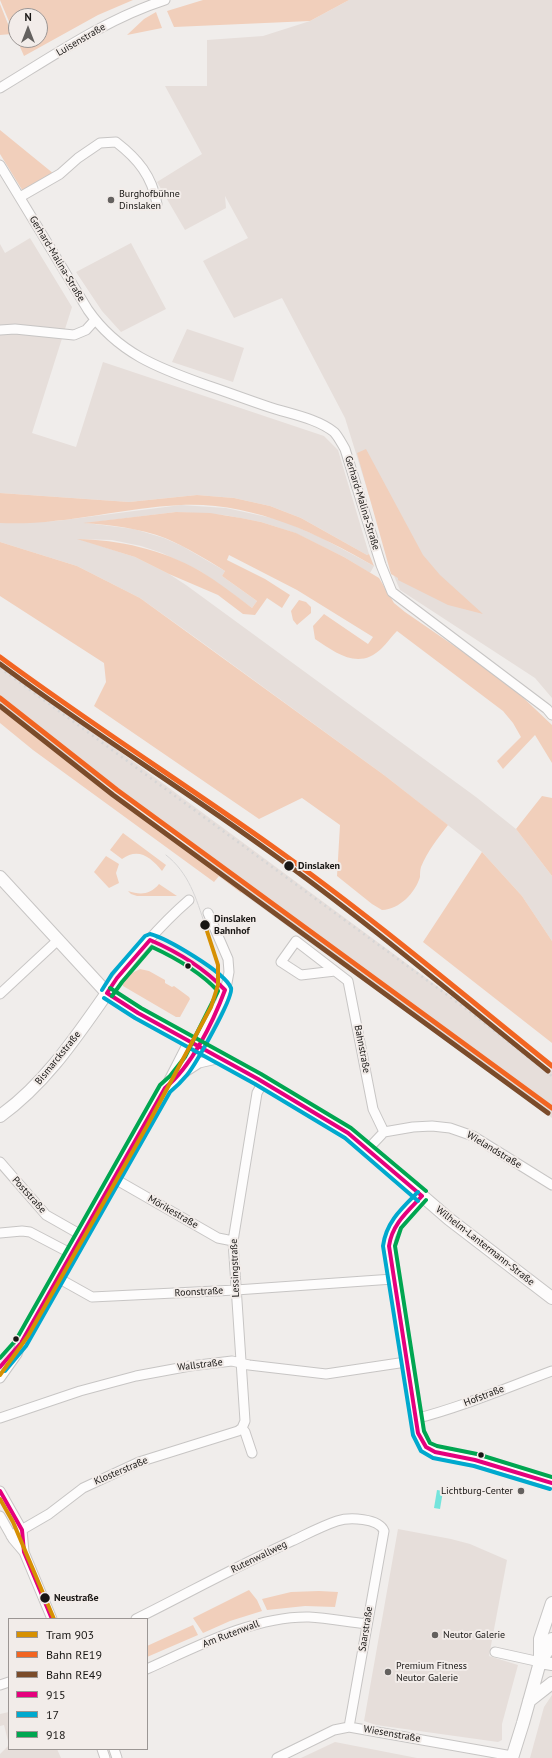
<!DOCTYPE html>
<html>
<head>
<meta charset="utf-8">
<style>
  body { margin:0 }
  #map { position:relative; width:552px; height:1758px; overflow:hidden; background:#f0edeb; font-family:"PT Sans",sans-serif }
  canvas { display:block }
  .legend { position:absolute; left:8px; top:1618px; width:140px; height:132px; box-sizing:border-box; background:#f2ece9; border:1px solid #9b9694; margin:0; padding:5px 7px; list-style:none; font-size:12px; color:#181614 }
  .legend li { display:flex; align-items:center; gap:8px; height:20px }
  .legend b { width:20px; border:1px solid #9b9694 }
  .north { position:absolute; left:8px; top:8px; width:40px; height:40px; box-sizing:border-box; background:#f2ece9; border:1px solid #9b9694; border-radius:50%; rotate:0deg; font-size:11px; font-weight:700; line-height:16px; text-align:center; color:#181614 }
  .north::after { content:''; display:block; margin:auto; width:14px; height:18px; background:#64615f; clip-path:polygon(50% 0,100% 100%,50% 72%,0 100%) }
</style>
</head>
<body>
<div id="map">
<canvas width="552" height="1758"></canvas>
<ul class="legend">
<li><b style="height:5px;background:#d69003"></b>Tram 903</li>
<li><b style="height:5px;background:#f26522"></b>Bahn RE19</li>
<li><b style="height:5px;background:#7a4b2a"></b>Bahn RE49</li>
<li><b style="height:5px;background:#e5007d"></b>915</li>
<li><b style="height:5px;background:#00a9ce"></b>17</li>
<li><b style="height:5px;background:#00a651"></b>918</li>
</ul>
<div class="north">N</div>
</div>
<script>
const c = document.querySelector('canvas').getContext('2d');
c.lineJoin = 'round';
function paint(path, color) {
  c.fillStyle = color;
  c.fill(path, 'evenodd');
}
function strokePath(path, color, width, dash) {
  c.strokeStyle = color;
  c.lineWidth = width;
  c.lineCap = dash ? 'butt' : 'round';
  c.setLineDash(dash || []);
  c.stroke(path);
}
function write(font, color, halo, rows, align = 'center') {
  c.font = font + ' "PT Sans",sans-serif';
  c.lineWidth = 4;
  c.setLineDash([]);
  c.textBaseline = 'middle';
  c.strokeStyle = halo;
  c.fillStyle = color;
  for (const [text, x, y, turn = 0] of rows) {
    c.save();
    c.translate(x, y);
    c.rotate((+turn || 0) * Math.PI / 180);
    c.textAlign = isNaN(turn) ? turn : align;
    if (halo) c.strokeText(text, 0, 0);
    c.fillText(text, 0, 0);
    c.restore();
  }
}
paint(new Path2D(`
  M 349,0 L 552,0 L 552,698 L 535,678 L 400,590 L 394,576 L 345,418 L 282,298 L 234,318 L 203,261 L 248,238 L 225,196 L 226,208 L 185,230 L 157,182 L 202,154 L 165,86 L 207,86 L 207,40 L 263,36 L 310,21 Z
  M 30,238 L 72,307 L 32,433 L 76,447 L 103,362 L 324,436 L 338,450 L 369,554 L 367,555 L 301,518 L 270,506 L 234,498 L 197,495 L 129,502 L 0,493 L 0,244 L 5,253 Z
  M 131,243 L 166,309 L 121,332 L 102,311 L 76,272 Z
  M 187,329 L 244,348 L 233,382 L 172,362 Z
  M 181,505 L 226,508 L 281,520 L 320,537 L 374,566 L 370,573 L 344,557 L 295,533 L 261,522 L 224,515 L 176,512 L 86,523 L 134,529 L 164,538 L 182,546 L 225,571 L 222,576 L 257,601 L 252,608 L 200,571 L 162,553 L 141,546 L 112,540 L 79,539 L 135,557 L 169,574 L 186,585 L 476,797 L 516,829 L 552,876 L 552,941 L 522,896 L 482,852 L 384,775 L 196,638 L 140,598 L 77,566 L 0,542 L 0,523 L 56,521 Z
  M 0,663 L 552,1071 L 552,1118 L 214,873 L 191,847 L 42,739 L 0,705 Z
  M 398,1529 L 451,1539 L 470,1544 L 507,1560 L 489,1656 L 518,1665 L 502,1724 L 502,1740 L 498,1742 L 376,1725 L 364,1721 Z
  M 552,1695 L 552,1758 L 530,1758 L 544,1707 Z
  M 9,1712 L 9,1749 L 57,1749 L 61,1758 L 0,1758 L 0,1754 L 9,1745 L 4,1725 L 0,1726 L 0,1714 Z
  M 335,1742 L 417,1758 L 301,1758 Z`), '#e6deda');
paint(new Path2D(`
  M 0,0 L 133,0 L 98,15 L 24,56 L 17,40 L 40,40 L 40,16 L 16,16 L 16,38 Z
  M 203,0 L 349,0 L 310,21 L 174,27 L 167,11 Z
  M 0,4 L 12,34 L 0,35 Z
  M 156,12 L 162,28 L 127,35 L 144,19 Z
  M 0,130 L 54,174 L 24,193 L 0,154 Z
  M 366,449 L 423,555 L 440,575 L 483,614 L 448,605 L 398,580 L 398,578 L 391,574 L 357,453 Z
  M 0,493 L 129,502 L 197,495 L 234,498 L 270,506 L 301,518 L 367,555 L 369,554 L 374,566 C 315,532 251,502 181,505 C 120,508 61,526 0,523 Z
  M 176,512 L 210,513 L 241,518 L 261,522 L 296,533 L 344,557 L 379,578 L 394,603 L 405,612 L 495,674 L 514,689 L 552,725 L 552,763 L 535,735 L 503,769 L 497,761 L 521,737 L 513,723 L 503,711 L 397,631 C 392,636 387,643 382,648 C 359,671 336,653 315,639 L 313,626 L 324,614 L 368,644 L 373,637 L 297,590 L 229,555 L 227,560 L 265,579 L 290,595 L 282,608 L 267,598 L 255,615 L 243,614 L 218,595 L 169,574 L 135,557 L 77,539 C 120,540 161,549 200,571 C 218,582 235,595 252,608 L 257,601 L 222,576 L 225,571 C 206,559 186,547 165,538 C 139,528 111,525 83,523 Z
  M 0,542 L 77,566 L 140,598 L 384,775 L 448,825 C 438,838 427,852 421,867 C 420,870 420,874 420,877 C 415,893 400,909 382,910 L 372,904 L 337,876 L 340,825 L 302,798 L 259,819 L 94,706 L 106,682 L 104,663 L 0,596 Z
  M 299,600 L 306,602 L 311,607 L 311,613 L 297,625 L 293,620 L 291,611 Z
  M 0,705 L 42,739 L 244,888 L 241,893 L 219,876 L 214,882 L 33,750 L 0,723 Z
  M 542,796 L 552,798 L 552,876 L 516,829 Z
  M 123,833 L 166,865 L 162,871 C 151,857 138,847 122,859 L 110,850 Z
  M 482,852 L 522,896 L 552,941 L 552,1043 L 423,942 Z
  M 106,856 L 119,864 L 116,873 L 119,883 L 109,888 L 94,872 Z
  M 159,884 L 177,896 L 137,896 L 131,894 L 128,891 C 140,895 150,895 159,884 Z
  M 140,969 L 149,971 L 165,980 L 165,983 L 172,987 L 174,986 L 189,997 L 190,999 L 180,1017 L 176,1017 L 123,986 L 123,983 L 130,974 Z
  M 249,1590 L 257,1600 L 262,1611 L 230,1621 L 203,1633 L 193,1618 Z
  M 319,1591 L 338,1592 L 335,1607 L 305,1606 L 267,1610 L 262,1599 L 291,1592 Z
  M 193,1625 L 198,1635 L 147,1657 L 147,1646 Z`), '#f1cfbb');
paint(new Path2D(`
  M 437,1490 L 443,1491 L 440,1509 L 434,1508 Z`), '#74e4dc');
const street = new Path2D(`
  M 0,88 C 53,56 106,19 165,0
  M 0,165 L 88,310 C 118,353 158,368 206,385 C 227,392 248,400 269,407 C 290,414 316,418 334,432 C 338,436 342,444 345,449 L 381,565 L 392,592 L 547,709 L 552,715
  M 20,197 L 60,174 L 78,158 L 100,143 L 116,142 C 138,159 152,176 157,204
  M 0,330 L 15,329 L 74,335 L 86,330 L 95,320
  M 335,971 L 296,941 L 281,962 L 301,975 L 335,971 L 348,981 L 373,1109 L 384,1132
  M 107,993 C 129,961 160,925 189,900
  M 0,994 L 58,940
  M 185,1072 L 199,1063 L 221,1058
  M 165,1088 L 177,1080 L 188,1064 L 221,1001 L 227,983 L 229,972 L 228,959 L 208,913
  M 368,1149 L 384,1132 L 413,1127 L 432,1126 L 450,1128 L 473,1136 L 552,1185
  M 0,1162 L 46,1215 L 83,1236
  M 115,1179 L 218,1238 L 233,1241
  M 422,1196 C 409,1210 389,1226 389,1246 L 418,1433 L 426,1447 L 435,1452 L 475,1460 L 552,1483
  M 0,1233 L 22,1231 L 30,1232 L 72,1254
  M 58,1278 L 92,1297 L 236,1290 L 393,1279
  M 0,1378 L 17,1354 L 21,1343 L 165,1088 L 189,1041
  M 0,1418 L 80,1391 L 136,1376 L 190,1366 L 232,1361 L 249,1365 L 326,1374 L 406,1362
  M 415,1419 C 462,1407 506,1388 552,1371
  M 252,1453 L 245,1432 L 242,1428 L 245,1421 L 233,1241 L 257,1093 L 263,1082
  M 0,1491 L 22,1530 L 24,1552 L 52,1619
  M 0,1516 L 13,1539 L 24,1552
  M 11,1536 L 49,1514 L 83,1488 L 139,1462 L 238,1431 L 242,1428
  M 136,1619 C 188,1593 239,1565 292,1541 C 307,1534 322,1526 337,1521 C 349,1517 379,1518 384,1531 L 349,1727
  M 495,1652 L 540,1662
  M 147,1669 C 196,1647 254,1616 309,1617 C 328,1618 348,1622 367,1624
  M 0,1685 L 9,1682
  M 102,1749 L 105,1758
  M 114,1749 L 117,1758
  M 277,1758 L 334,1730 L 349,1727 L 512,1756`);
const secondary = new Path2D(`
  M 0,877 L 107,993 L 138,1013 L 258,1079 L 348,1133 L 368,1149 L 449,1219 L 552,1298
  M 0,1116 C 45,1084 76,1037 107,993
  M 540,1662 L 550,1647 L 552,1639
  M 540,1662 L 552,1664
  M 529,1701 L 552,1683
  M 512,1758 L 523,1723 L 540,1662 L 540,1639 L 552,1603`);
strokePath(street, '#c7c5c4', 11);
strokePath(secondary, '#c7c5c4', 14);
strokePath(street, '#fdfcfc', 9);
strokePath(secondary, '#fdfcfc', 12);
strokePath(new Path2D(`
  M 166,855 C 189,873 196,898 205,925`), '#d6d5d5', 1);
strokePath(new Path2D(`
  M 0,668 L 469,1011 L 552,1076`), '#d6d5d5', 2.5, [2, 4]);
strokePath(new Path2D(`
  M 107,993 L 138,1013 L 258,1079 L 348,1133 L 422,1196
  M 422,1196 C 408,1211 392,1224 389,1246 L 418,1433 L 426,1447 L 435,1452 L 475,1460 L 552,1483
  M 0,1367 L 21,1343 L 165,1088 C 192,1066 213,1022 225,990 C 204,968 178,952 150,940 L 117,978 L 107,993
  M 0,1491 L 22,1530 L 24,1552 L 52,1619`), '#e5007d', 4);
strokePath(new Path2D(`
  M 104,998 L 135,1018 L 255,1084 L 345,1138 L 418,1201
  M 418,1192 C 402,1208 386,1222 383,1246 L 413,1435 L 421,1451 L 433,1458 L 474,1466 L 550,1489
  M 5,1371 L 26,1346 L 170,1092 C 176,1087 182,1081 187,1075 C 195,1065 234,997 231,988 C 225,972 166,938 150,934 L 145,936 L 112,974 L 102,990`), '#00a9ce', 4);
strokePath(new Path2D(`
  M 110,988 L 141,1008 L 261,1074 L 351,1128 L 426,1191
  M 426,1200 L 401,1228 L 395,1246 L 424,1431 L 430,1443 L 437,1446 L 477,1454 L 552,1477
  M 0,1358 L 16,1340 L 160,1085 L 170,1076 L 185,1057 L 218,991 C 200,972 176,958 152,947 L 122,982 L 112,996`), '#00a651', 4);
strokePath(new Path2D(`
  M 0,657 C 89,723 182,782 272,846 C 369,915 460,992 552,1066
  M 0,698 L 117,790 L 552,1108`), '#f26522', 5);
strokePath(new Path2D(`
  M 0,664 C 88,730 182,788 270,852 C 366,921 456,997 548,1071
  M 0,706 L 113,795 L 548,1113`), '#7a4b2a', 5);
strokePath(new Path2D(`
  M 0,1375 L 28,1336 L 147,1126 L 211,1007 L 218,985 L 218,965 L 205,925
  M 0,1499 L 13,1522 L 54,1619`), '#d69003', 4);
for (const [x, y, r, color] of [
  [111,200,4,"#64615f"],
  [289,866,5.5,"#181614"],
  [205,925,5.5,"#181614"],
  [188,966,3.5,"#181614"],
  [16,1339,3.5,"#181614"],
  [481,1455,3.5,"#181614"],
  [521,1491,4,"#64615f"],
  [45,1598,5.5,"#181614"],
  [435,1635,4,"#64615f"],
  [388,1672,4,"#64615f"]
]) {
  const dot = new Path2D();
  dot.arc(x, y, r, 0, 2 * Math.PI);
  c.fillStyle = color;
  c.fill(dot);
  strokePath(dot, '#f2ece9', 1.5);
}
write('10px', '#181614', '#f2ece9', [
  ["Luisenstraße",81,40,-30],
  ["Gerhard-Malina-Straße",57,259,59],
  ["Gerhard-Malina-Straße",362,503,73],
  ["Bahnstraße",362,1049,79],
  ["Bismarckstraße",58,1058,-51],
  ["Wielandstraße",494,1150,31],
  ["Poststraße",29,1195,48],
  ["Mörikestraße",173,1212,30],
  ["Wilhelm-Lantermann-Straße",485,1246,38],
  ["Lessingstraße",235,1268,-92],
  ["Roonstraße",199,1292,-3],
  ["Wallstraße",200,1365,-7],
  ["Hofstraße",484,1396,-21],
  ["Klosterstraße",121,1471,-23],
  ["Rutenwallweg",259,1557,-26],
  ["Saarstraße",366,1629,-81],
  ["Am Rutenwall",231,1634,-21],
  ["Wiesenstraße",392,1734,10]
]);
write('10px', '#181614', '#f2ece9', [
  ["Burghofbühne",119,194],
  ["Dinslaken",119,206],
  ["Lichtburg-Center",513,1491,"right"],
  ["Neutor Galerie",443,1635],
  ["Premium Fitness",396,1666],
  ["Neutor Galerie",396,1678]
], 'left');
write('bold 10px', '#181614', '#f2ece9', [
  ["Dinslaken",298,866],
  ["Dinslaken",214,919],
  ["Bahnhof",214,931],
  ["Neustraße",54,1598]
], 'left');
</script>
</body>
</html>
